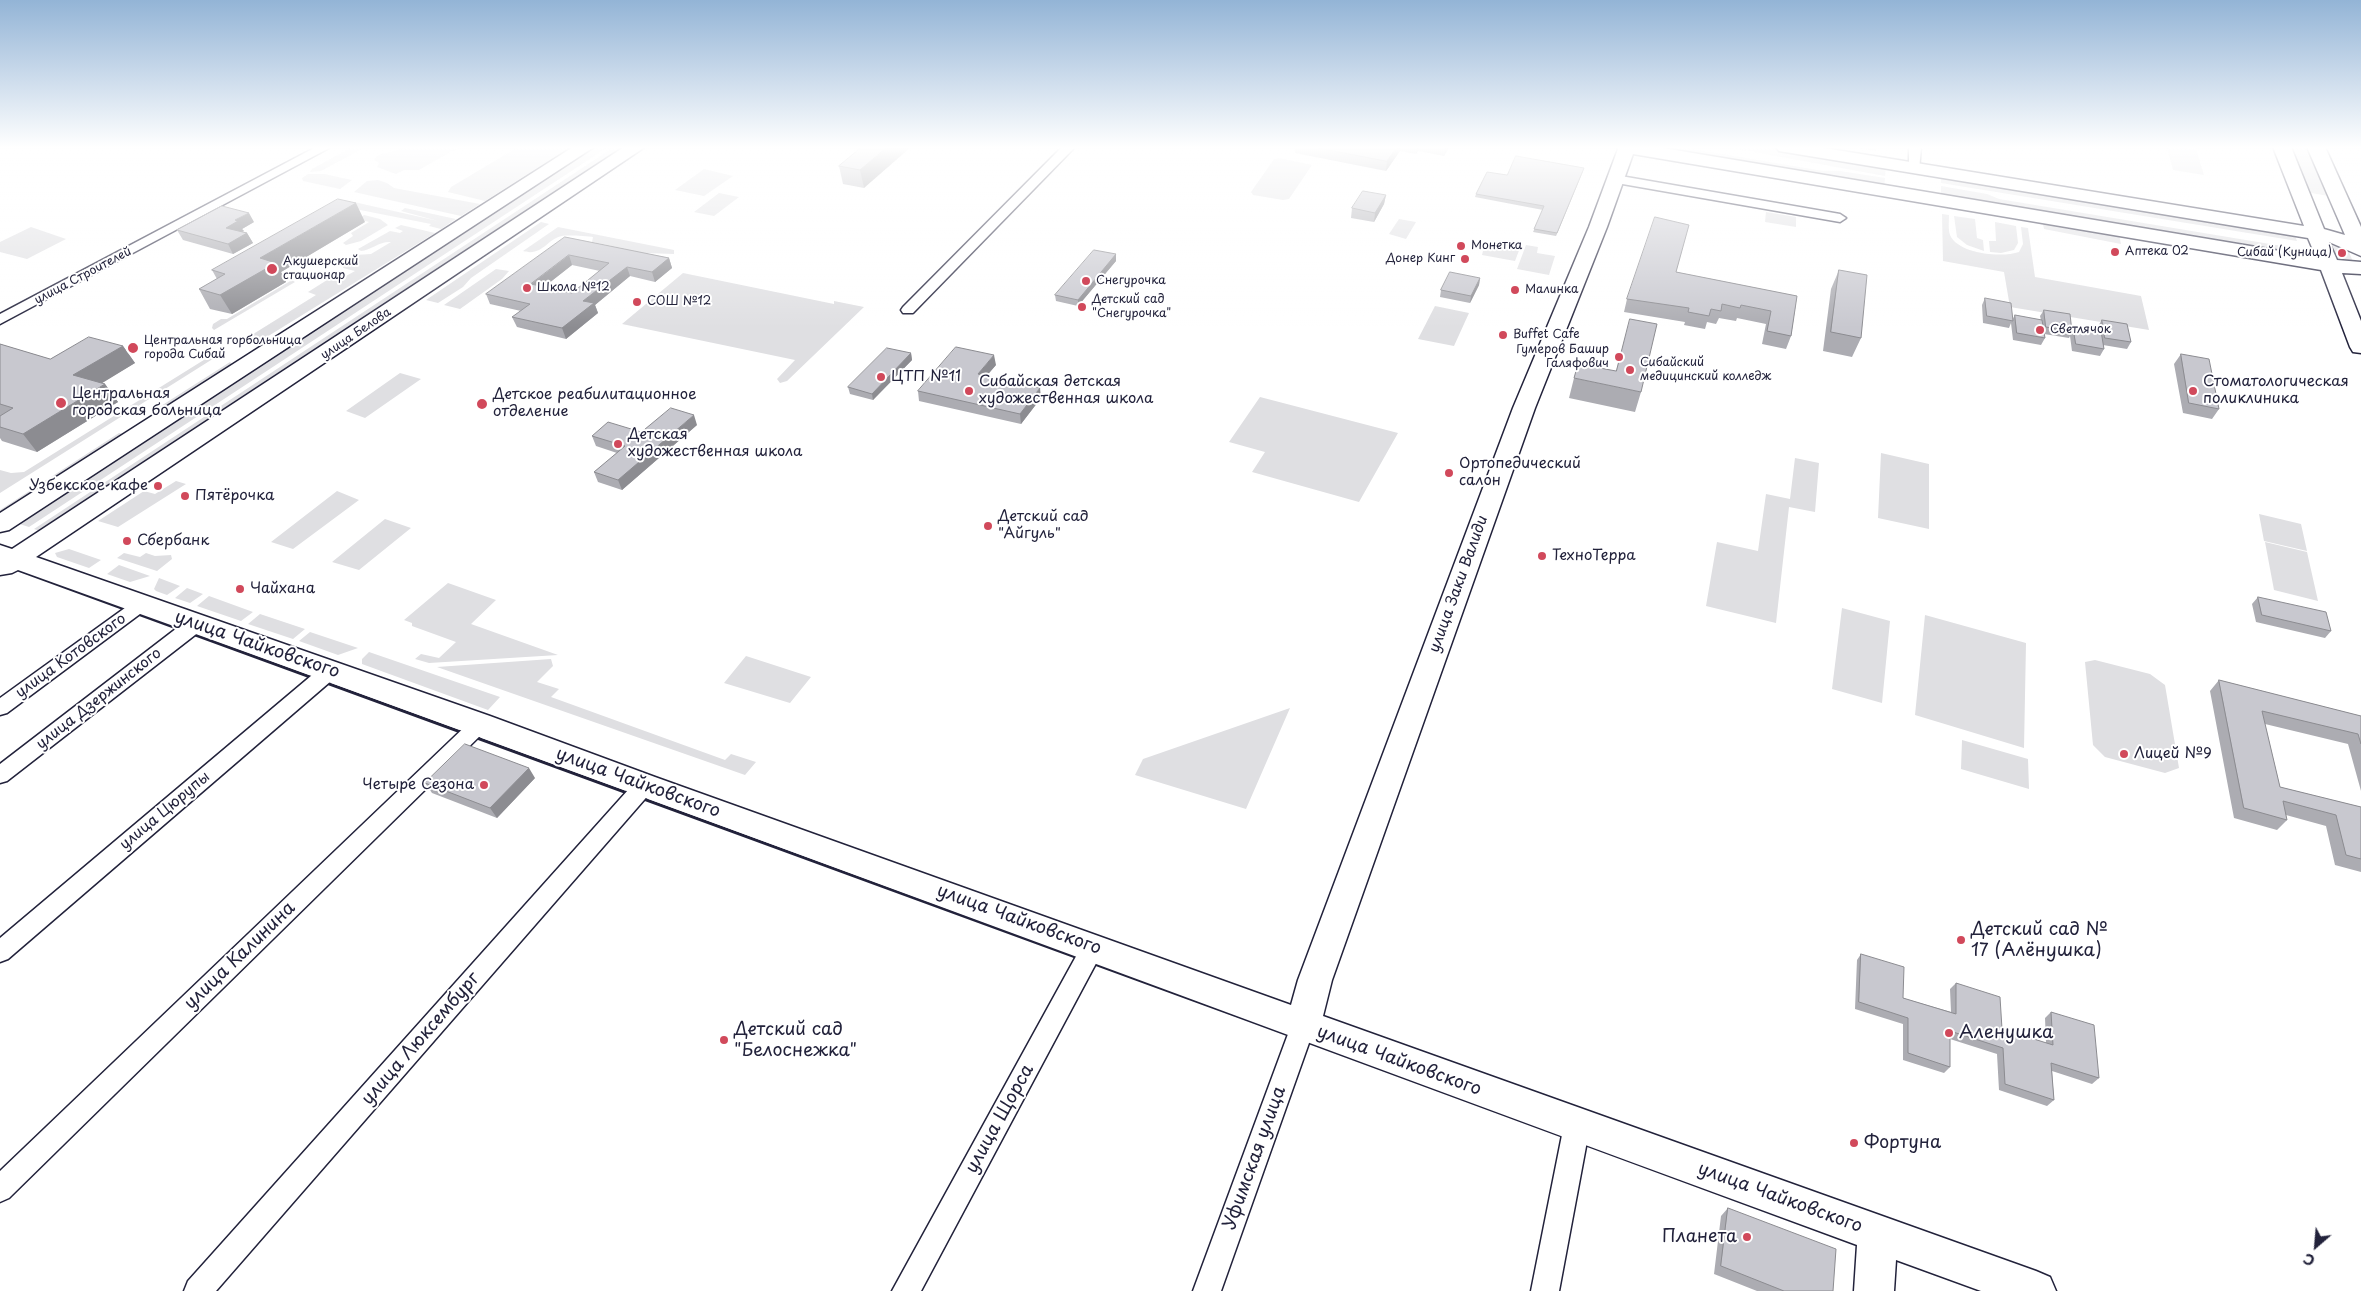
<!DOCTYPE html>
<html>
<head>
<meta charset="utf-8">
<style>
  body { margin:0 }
  #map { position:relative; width:2361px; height:1291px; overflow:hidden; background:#fff; font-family:"Playpen Sans",sans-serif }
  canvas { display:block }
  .north { position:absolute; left:2291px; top:1221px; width:50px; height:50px; -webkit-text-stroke:4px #fff; paint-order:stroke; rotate:207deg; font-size:14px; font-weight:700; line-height:20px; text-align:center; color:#22223b }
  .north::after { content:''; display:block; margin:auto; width:18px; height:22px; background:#22223b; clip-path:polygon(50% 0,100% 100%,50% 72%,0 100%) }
</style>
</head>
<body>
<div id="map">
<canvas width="2361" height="1291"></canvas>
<div class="north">С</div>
</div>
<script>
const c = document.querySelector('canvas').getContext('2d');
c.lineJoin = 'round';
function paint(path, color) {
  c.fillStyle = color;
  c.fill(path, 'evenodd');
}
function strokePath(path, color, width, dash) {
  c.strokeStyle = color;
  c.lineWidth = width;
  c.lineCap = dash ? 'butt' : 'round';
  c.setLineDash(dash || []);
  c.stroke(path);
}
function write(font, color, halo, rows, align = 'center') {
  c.font = font + ' "Playpen Sans",sans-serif';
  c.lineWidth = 4;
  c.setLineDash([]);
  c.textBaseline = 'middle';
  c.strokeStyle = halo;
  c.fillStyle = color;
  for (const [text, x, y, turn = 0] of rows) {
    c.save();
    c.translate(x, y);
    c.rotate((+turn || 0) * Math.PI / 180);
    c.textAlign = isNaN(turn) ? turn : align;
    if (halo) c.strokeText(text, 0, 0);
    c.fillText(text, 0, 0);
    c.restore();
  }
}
paint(new Path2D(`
  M 352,147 L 366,147 L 321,171 L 310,172 L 312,169 Z
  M 407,147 L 459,147 L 419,170 L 404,170 L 396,174 L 377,167 L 379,163 L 374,160 L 378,155 Z
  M 518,147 L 570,147 L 485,201 L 448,192 L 451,187 Z
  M 591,147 L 608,147 L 29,527 L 13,522 Z
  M 614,147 L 629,147 L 49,534 L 34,529 Z
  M 1649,147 L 1681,147 L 1823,171 L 1840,171 L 1885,178 L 1884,188 Z
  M 1727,147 L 1767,147 L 1886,167 L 1885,176 Z
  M 2167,147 L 2196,149 L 2204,175 L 2173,170 Z
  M 2285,147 L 2311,147 L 2329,196 L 2305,192 Z
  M 1279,158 L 1312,165 L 1289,199 L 1283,200 L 1253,195 L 1251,192 L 1274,159 Z
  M 704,169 L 733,176 L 704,196 L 675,190 Z
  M 308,174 L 324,174 L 352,180 L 340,189 L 303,181 L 302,178 Z
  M 1941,175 L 2294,233 L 2297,241 L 1941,183 Z
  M 378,180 L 387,183 L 394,188 L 480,204 L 461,216 L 354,192 L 367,181 Z
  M 1941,186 L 1987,194 L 1999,199 L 2300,249 L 2303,258 L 1941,197 Z
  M 719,193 L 739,197 L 714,216 L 694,212 Z
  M 354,202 L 438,221 L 401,211 L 405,208 L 456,219 L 441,229 L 429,226 L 431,224 L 345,207 L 346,204 Z
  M 1766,212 L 1796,217 L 1796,227 L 1765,222 Z
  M 1942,214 L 1949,215 C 1949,221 1948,229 1950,235 C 1958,254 2002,258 2019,252 L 2023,244 L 2021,227 L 2028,228 L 2035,277 L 2141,296 L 2149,330 L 2010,307 L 2004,272 L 1943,261 Z
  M 364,215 L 380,219 L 388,225 L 361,241 L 346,245 L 343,243 L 353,236 L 351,233 L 369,222 L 358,219 Z
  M 1954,216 L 1975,219 L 1977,238 L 1983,240 L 1984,251 L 1967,245 L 1957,237 Z
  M 1399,219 L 1416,222 L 1406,239 L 1389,234 Z
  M 541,222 L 549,224 L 471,278 L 463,287 L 438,303 L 426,300 Z
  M 1995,222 L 2016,226 L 2018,243 L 2014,250 L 2001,253 L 1990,252 L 1989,241 L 1996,241 Z
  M 2051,222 L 2119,234 L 2121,244 L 2044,229 L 2043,224 Z
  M 401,225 L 435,233 L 257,343 L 242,341 L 316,295 L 308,292 L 335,275 L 346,276 L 355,271 L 343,268 L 344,264 L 341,261 L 356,255 L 371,254 L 391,242 C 380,241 371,250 361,251 L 358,249 L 390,231 L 400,233 L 403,231 L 395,228 Z
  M 31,227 L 66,239 L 27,259 L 0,252 L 0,242 Z
  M 558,227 L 674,250 L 674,254 L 645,253 L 592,242 L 593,237 C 588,236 566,235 562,236 C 548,238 542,257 523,251 Z
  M 2330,241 L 2346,245 L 2354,264 L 2337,261 Z
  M 1526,245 L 1538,247 L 1537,253 L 1555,256 L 1549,275 L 1517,269 Z
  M 1509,247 L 1520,248 L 1515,261 L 1482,255 L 1483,251 Z
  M 496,269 L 509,271 L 502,279 L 460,309 L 444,305 Z
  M 683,273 L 834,304 L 834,301 L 864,307 L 787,381 L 780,383 L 777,379 L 795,360 L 622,324 Z
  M 292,280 L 295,282 L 214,330 L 212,328 L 213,324 L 221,319 L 227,319 Z
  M 1435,306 L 1469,313 L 1454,346 L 1418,339 Z
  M 219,355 L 0,493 L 0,470 L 11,473 L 24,472 L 207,358 Z
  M 230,362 L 234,366 L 162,413 L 153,411 Z
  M 400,373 L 421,379 L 365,418 L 346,411 Z
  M 1260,397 L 1398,433 L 1359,502 L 1252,472 L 1265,452 L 1229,442 Z
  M 119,433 L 127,435 L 0,517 L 0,510 Z
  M 1881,453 L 1929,464 L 1929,529 L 1878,518 Z
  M 1795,458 L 1819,463 L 1815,512 L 1789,507 L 1776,623 L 1706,606 L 1717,542 L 1758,551 L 1766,494 L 1790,499 Z
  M 176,481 L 186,484 L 118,527 L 98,521 L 144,491 L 155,494 Z
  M 337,491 L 359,500 L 293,549 L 271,542 Z
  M 2259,514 L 2301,524 L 2307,551 L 2264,541 Z
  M 385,519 L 411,528 L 359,570 L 332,562 Z
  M 2265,542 L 2307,552 L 2318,601 L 2274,590 Z
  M 69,549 L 101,560 L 89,568 L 57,557 L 55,553 Z
  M 124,553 L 140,557 L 146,553 L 155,556 L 171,555 L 172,559 L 157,571 L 117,558 Z
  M 119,565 L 150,576 L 130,582 L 107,574 Z
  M 159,578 L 180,586 L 167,595 L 156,591 L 154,589 Z
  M 448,583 L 496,600 L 471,624 L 558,655 L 429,663 L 415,659 L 421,654 L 439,658 L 456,642 L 412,626 L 412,623 L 404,620 Z
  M 187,588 L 203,594 L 190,603 L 175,598 Z
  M 209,596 L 253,612 L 241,621 L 197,606 Z
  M 1842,608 L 1890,621 L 1882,703 L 1832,689 Z
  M 260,614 L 305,629 L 293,639 L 248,624 Z
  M 1925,615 L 2026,643 L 2024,748 L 1915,715 Z
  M 310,632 L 358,648 L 338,655 L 299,641 Z
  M 369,652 L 500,697 L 488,710 L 362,664 L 362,659 Z
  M 746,656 L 811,677 L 790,703 L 724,683 Z
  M 551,659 L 553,666 L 537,682 L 559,689 L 551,697 L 725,760 L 731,754 L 756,762 L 745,775 L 437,667 Z
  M 2095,660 L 2150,674 L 2165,685 L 2179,768 L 2165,773 L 2105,757 L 2093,745 L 2085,662 Z
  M 1290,708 L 1246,809 L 1135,775 L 1143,759 Z
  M 1962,740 L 2028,759 L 2029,789 L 1961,769 Z`), '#dfdfe2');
const street = new Path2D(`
  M 316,147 L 331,147 L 0,324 L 0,314 Z
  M 1062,147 L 1075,147 L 913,313 L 903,313 L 901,310 L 903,307 Z
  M 1909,147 L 1921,147 L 1919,171 L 1911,171 L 1909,168 Z
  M 1615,175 L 1840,214 L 1846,218 L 1840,222 L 1611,182 L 1609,179 Z
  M 142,598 L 148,600 L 151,604 L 148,608 L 7,713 L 0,715 L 0,698 L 136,600 Z
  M 197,616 L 204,618 L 206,623 L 204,628 L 7,781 L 0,783 L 0,764 L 190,618 Z
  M 331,663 L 338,665 L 341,670 L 338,675 L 8,959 L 0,962 L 0,938 L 324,665 Z
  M 480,716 L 487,719 L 490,724 L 487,729 L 9,1198 L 0,1202 L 0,1171 L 473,719 Z
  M 644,778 L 651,780 L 654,786 L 651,792 L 216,1291 L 184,1291 L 188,1281 L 637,780 Z
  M 1093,937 L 1101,940 L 1104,947 L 1101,954 L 921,1291 L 892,1291 L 1085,940 Z
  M 1303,1015 L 1311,1018 L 1315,1026 L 1221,1291 L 1193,1291 L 1291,1026 L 1295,1018 Z
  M 1577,1113 L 1586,1116 L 1590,1125 L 1559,1291 L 1531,1291 L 1564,1125 L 1568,1116 Z`);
const secondary = new Path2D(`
  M 573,147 L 594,147 L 9,530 L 0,532 L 0,513 Z
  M 624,147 L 645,147 L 36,557 L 490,716 L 655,777 L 1291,1005 L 1298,980 L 1513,408 L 1589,227 L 1618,149 L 1616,147 L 1657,147 L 2316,257 L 2308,238 L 1785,152 L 1779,151 L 1776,147 L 1818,147 L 2304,226 L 2273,147 L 2291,147 L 2324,229 L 2345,235 L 2307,147 L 2325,147 L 2361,227 L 2361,256 L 2329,242 L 2337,260 L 2361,262 L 2361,274 L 2342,273 L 2361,321 L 2361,353 L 2353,352 L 2350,347 L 2321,270 L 1633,154 L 1607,227 L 1535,408 L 1332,980 L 1323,1016 L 2036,1271 L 2050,1277 L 2056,1291 L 1981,1291 L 1896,1260 L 1894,1291 L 1854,1291 L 1857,1245 C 1244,1020 633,790 18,570 L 12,573 L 0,575 L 0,545 L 12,549 Z`);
strokePath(street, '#22223b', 3);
strokePath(secondary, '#22223b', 3);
paint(street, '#fff');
paint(secondary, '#fff');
paint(new Path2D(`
  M 862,147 L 864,188 L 843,184 L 839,166 Z
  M 1295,147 L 1449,147 L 1444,156 L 1418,151 L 1416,154 L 1400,151 L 1386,171 L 1295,153 Z
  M 1856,147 L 1877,147 L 1876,151 L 1856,148 Z
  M 1583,171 L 1556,236 L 1533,232 L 1543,210 L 1475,197 L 1476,194 L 1507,175 Z
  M 1386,195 L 1384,204 L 1374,222 L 1351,218 L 1352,208 Z
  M 254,222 L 242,229 L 244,231 L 242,232 L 247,233 L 253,243 L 233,254 L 183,240 L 177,230 Z
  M 365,222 L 281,272 L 286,282 L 232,314 L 210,309 L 199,289 L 217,279 L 212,270 Z
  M 565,237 L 669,258 L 672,268 L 655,282 L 630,276 L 595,305 L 598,313 L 566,339 L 517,327 L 512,317 L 521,311 L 490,304 L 486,294 ZM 572,265 L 600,271 L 572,293 L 544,287 Z
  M 1116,254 L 1116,261 L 1078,306 L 1056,301 L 1055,295 Z
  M 1839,270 L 1861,338 L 1852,357 L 1823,351 L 1831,289 Z
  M 1676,272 L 1797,296 L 1791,336 L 1786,349 L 1762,344 L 1766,324 L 1737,318 L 1736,321 L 1719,318 L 1716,324 L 1707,322 L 1705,329 L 1684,325 L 1685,322 L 1624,312 L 1627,299 Z
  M 1480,278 L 1479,285 L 1470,303 L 1440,297 L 1441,290 Z
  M 1985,298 L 2012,320 L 2015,315 L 2041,320 L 2040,316 L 2044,310 L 2072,328 L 2073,326 L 2099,330 L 2098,326 L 2102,320 L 2131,342 L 2127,349 L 2103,345 L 2104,349 L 2100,356 L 2072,351 L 2070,336 L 2069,338 L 2044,334 L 2045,338 L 2041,345 L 2013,340 L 2011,323 L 2009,328 L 1983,323 L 1982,305 Z
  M 0,344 L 50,359 L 123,346 L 135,363 L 101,383 L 105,384 L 118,402 L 37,452 L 2,441 L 0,438 Z
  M 911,353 L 912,360 L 873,400 L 850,394 L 848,387 Z
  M 2181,354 L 2219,409 L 2212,419 L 2183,413 L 2174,364 Z
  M 996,365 L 986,376 L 1041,398 L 1021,424 L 919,401 L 918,391 Z
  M 1574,378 L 1641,392 L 1635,412 L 1569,398 Z
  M 697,425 L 622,490 L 598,482 L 594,472 L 617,453 L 596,446 L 592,436 L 641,432 Z
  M 2258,597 L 2331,631 L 2325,638 L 2256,622 L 2252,604 Z
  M 2219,680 L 2361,716 L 2361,791 L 2348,744 L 2265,724 L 2280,787 L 2361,807 L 2361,872 L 2335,865 L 2326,826 L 2286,815 L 2287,820 L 2277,830 L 2234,818 L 2210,691 Z
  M 535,778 L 497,818 L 432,793 L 425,783 Z
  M 1861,954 L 1903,998 L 1951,1012 L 1950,989 L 1956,983 L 2002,1029 L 2046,1043 L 2045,1018 L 2051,1012 L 2099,1078 L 2092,1084 L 2052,1071 L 2054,1100 L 2047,1106 L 1999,1090 L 1997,1054 L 1950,1039 L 1950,1067 L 1944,1073 L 1903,1060 L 1903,1024 L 1855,1009 L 1857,960 Z
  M 1728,1208 L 1833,1291 L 1757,1291 L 1714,1274 L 1721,1216 Z`), '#acacb2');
paint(new Path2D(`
  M 887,147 L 911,147 L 864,188 L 860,170 Z
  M 1397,147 L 1400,147 L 1400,151 L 1386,171 L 1387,161 Z
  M 1416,147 L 1418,147 L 1418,151 L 1416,154 Z
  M 1445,147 L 1449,147 L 1444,156 Z
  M 1584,168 L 1583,171 L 1556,236 L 1557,233 Z
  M 1386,195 L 1384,204 L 1374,222 L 1375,213 Z
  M 356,203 L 365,222 L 281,272 L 286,282 L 232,314 L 220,295 L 260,258 Z
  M 249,213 L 254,222 L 242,229 L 244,231 L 231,237 L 226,228 L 235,220 Z
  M 247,233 L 253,243 L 233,254 L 228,244 Z
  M 1116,254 L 1116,261 L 1078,306 L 1078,300 Z
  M 569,255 L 572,265 L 535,294 L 531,284 Z
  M 669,258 L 672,268 L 655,282 L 652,272 Z
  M 627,267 L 630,276 L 595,305 L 598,313 L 566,339 L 562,328 L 583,301 Z
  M 1480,278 L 1479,285 L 1470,303 L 1471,296 Z
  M 123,346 L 135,363 L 86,393 L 73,375 Z
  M 911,353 L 912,360 L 873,400 L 872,394 Z
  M 994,355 L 996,365 L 979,385 L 978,374 Z
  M 105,384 L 118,402 L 37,452 L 23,434 Z
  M 1040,388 L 1041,398 L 1021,424 L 1020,414 Z
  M 694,415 L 697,425 L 622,490 L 618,480 Z
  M 529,768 L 535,778 L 497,818 L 490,808 Z`), '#8c8c91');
const building = new Path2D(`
  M 862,147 L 887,147 L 860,170 L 839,166 Z
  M 1313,147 L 1397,147 L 1387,161 Z
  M 1516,156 L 1584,168 L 1557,233 L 1534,229 L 1544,206 L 1476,194 L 1487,172 L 1507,175 Z
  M 1363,191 L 1386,195 L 1375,213 L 1352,208 Z
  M 338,199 L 356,203 L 260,258 L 276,263 L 220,295 L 199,289 L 225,274 L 212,270 Z
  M 222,206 L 249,213 L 235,220 L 238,221 L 226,228 L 247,233 L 228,244 L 177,230 Z
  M 1655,217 L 1689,225 L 1676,272 L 1797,296 L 1791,336 L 1767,331 L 1771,311 L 1741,305 L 1740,308 L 1722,304 L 1721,311 L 1711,309 L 1709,316 L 1688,312 L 1689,308 L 1627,299 Z
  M 565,237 L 669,258 L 652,272 L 627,267 L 583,301 L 594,303 L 562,328 L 512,317 L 530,304 L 486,294 ZM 569,255 L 609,263 L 572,293 L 531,284 Z
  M 1094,250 L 1116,254 L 1078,300 L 1055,295 Z
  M 1839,270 L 1867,275 L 1861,338 L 1831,332 Z
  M 1450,272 L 1480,278 L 1471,296 L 1441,290 Z
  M 1985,298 L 2011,303 L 2013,321 L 1987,316 Z
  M 2044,310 L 2070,314 L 2072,332 L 2046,327 Z
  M 2015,315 L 2042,320 L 2045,338 L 2017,333 Z
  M 1630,319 L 1657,324 L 1641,392 L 1574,378 L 1578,364 L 1616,371 Z
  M 2102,320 L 2127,324 L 2131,342 L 2105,338 Z
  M 2073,326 L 2101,331 L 2104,349 L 2076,344 Z
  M 89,337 L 123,346 L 73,375 L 105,384 L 23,434 L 0,427 L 0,416 L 13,408 L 0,404 L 0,344 L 50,359 Z
  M 956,347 L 994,355 L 978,374 L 1040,388 L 1020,414 L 918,391 Z
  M 887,348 L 911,353 L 872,394 L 848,387 Z
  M 2181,354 L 2209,359 L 2219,409 L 2189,403 Z
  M 671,408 L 694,415 L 618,480 L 594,472 L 625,446 L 592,436 L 608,422 L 641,432 Z
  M 2258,597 L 2326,612 L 2331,631 L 2262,615 Z
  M 2219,680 L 2361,716 L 2361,744 L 2358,734 L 2262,711 L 2280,787 L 2361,807 L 2361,859 L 2346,855 L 2336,815 L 2283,801 L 2287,820 L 2244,808 Z
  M 465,744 L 529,768 L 490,808 L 425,783 Z
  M 1861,954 L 1904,967 L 1903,998 L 1956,1014 L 1956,983 L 2000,997 L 2002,1029 L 2053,1045 L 2051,1012 L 2094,1025 L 2099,1078 L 2051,1063 L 2054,1100 L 2005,1084 L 2003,1048 L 1950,1031 L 1950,1067 L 1908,1053 L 1908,1018 L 1859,1002 Z
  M 1728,1208 L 1836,1249 L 1833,1291 L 1784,1291 L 1721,1266 Z`);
paint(building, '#c8c8cf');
strokePath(building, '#8c8c91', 1);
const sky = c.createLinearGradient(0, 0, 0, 328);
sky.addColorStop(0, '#93b4d6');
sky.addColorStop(0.45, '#fff');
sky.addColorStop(1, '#ffffff00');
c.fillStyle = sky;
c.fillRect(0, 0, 2361, 328);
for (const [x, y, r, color] of [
  [1461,246,5,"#d1495b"],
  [2115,252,5,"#d1495b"],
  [2342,253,5,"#d1495b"],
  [1465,259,5,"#d1495b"],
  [272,269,6,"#d1495b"],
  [1086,281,5,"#d1495b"],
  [527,288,5,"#d1495b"],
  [1515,290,5,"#d1495b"],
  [637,302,5,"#d1495b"],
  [1082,307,5,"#d1495b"],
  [2040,330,5,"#d1495b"],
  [1503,335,5,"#d1495b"],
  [133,348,6,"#d1495b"],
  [1619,357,5,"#d1495b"],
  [1630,370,5,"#d1495b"],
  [881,377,5,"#d1495b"],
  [969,391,5,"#d1495b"],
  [2193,391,5,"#d1495b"],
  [61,403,6,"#d1495b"],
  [482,404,6,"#d1495b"],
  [618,444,5,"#d1495b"],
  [1449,473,5,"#d1495b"],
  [158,486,5,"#d1495b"],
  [185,496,5,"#d1495b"],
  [988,526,5,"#d1495b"],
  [127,541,5,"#d1495b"],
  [1542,556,5,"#d1495b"],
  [240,589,5,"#d1495b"],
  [2124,754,5,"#d1495b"],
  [484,785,5,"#d1495b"],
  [1961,940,5,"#d1495b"],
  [1949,1033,5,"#d1495b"],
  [724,1040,5,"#d1495b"],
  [1854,1143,5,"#d1495b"],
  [1747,1237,5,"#d1495b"]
]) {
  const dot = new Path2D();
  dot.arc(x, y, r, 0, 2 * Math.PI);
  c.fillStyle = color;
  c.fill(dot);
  strokePath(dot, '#fff', 2);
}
write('12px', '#22223b', '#fff', [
  ["Монетка",1471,246],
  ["Аптека 02",2125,252],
  ["Сибай (Куница)",2332,253,"right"],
  ["Донер Кинг",1455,259,"right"],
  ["Акушерский",283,262],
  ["стационар",283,276],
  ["Снегурочка",1096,281],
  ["Школа №12",537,288],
  ["Малинка",1525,290],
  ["Детский сад",1092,300],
  ["\"Снегурочка\"",1092,314],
  ["СОШ №12",647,302],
  ["Светлячок",2050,330],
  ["Buffet Cafe",1513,335],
  ["Центральная горбольница",144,341],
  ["города Сибай",144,355],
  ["Гумеров Башир",1609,350,"right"],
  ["Галяфович",1609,364,"right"],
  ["Сибайский",1640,363],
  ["медицинский колледж",1640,377]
], 'left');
write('12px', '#22223b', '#fff', [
  ["улица Строителей",83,276,-28],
  ["улица Белова",356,334,-34]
]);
write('15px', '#22223b', '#fff', [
  ["ЦТП №11",891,377],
  ["Сибайская детская",979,382],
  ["художественная школа",979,399],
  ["Стоматологическая",2203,382],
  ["поликлиника",2203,399],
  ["Центральная",72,394],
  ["городская больница",72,411],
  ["Детское реабилитационное",493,395],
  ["отделение",493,412],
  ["Детская",628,435],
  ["художественная школа",628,452],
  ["Ортопедический",1459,464],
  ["салон",1459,481],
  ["Узбекское кафе",148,486,"right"],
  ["Пятёрочка",195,496],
  ["Детский сад",998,517],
  ["\"Айгуль\"",998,534],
  ["Сбербанк",137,541],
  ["ТехноТерра",1552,556],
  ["Чайхана",250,589],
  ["Лицей №9",2134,754],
  ["Четыре Сезона",474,785,"right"]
], 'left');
write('15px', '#22223b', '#fff', [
  ["улица Заки Валиди",1459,584,-70],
  ["улица Котовского",71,656,-36],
  ["улица Дзержинского",99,699,-38],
  ["улица Цюрупы",165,811,-40]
]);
write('18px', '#22223b', '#fff', [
  ["улица Чайковского",257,645,19],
  ["улица Чайковского",638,783,20],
  ["улица Чайковского",1019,920,20],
  ["улица Калинина",240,956,-44],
  ["улица Люксембург",421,1039,-49],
  ["улица Чайковского",1399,1061,20],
  ["улица Щорса",1000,1119,-61],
  ["Уфимская улица",1255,1158,-70],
  ["улица Чайковского",1780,1198,20]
]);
write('18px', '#22223b', '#fff', [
  ["Детский сад №",1971,930],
  ["17 (Алёнушка)",1971,951],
  ["Детский сад",734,1030],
  ["\"Белоснежка\"",734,1051],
  ["Аленушка",1959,1033],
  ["Фортуна",1864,1143],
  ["Планета",1737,1237,"right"]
], 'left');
</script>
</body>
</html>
